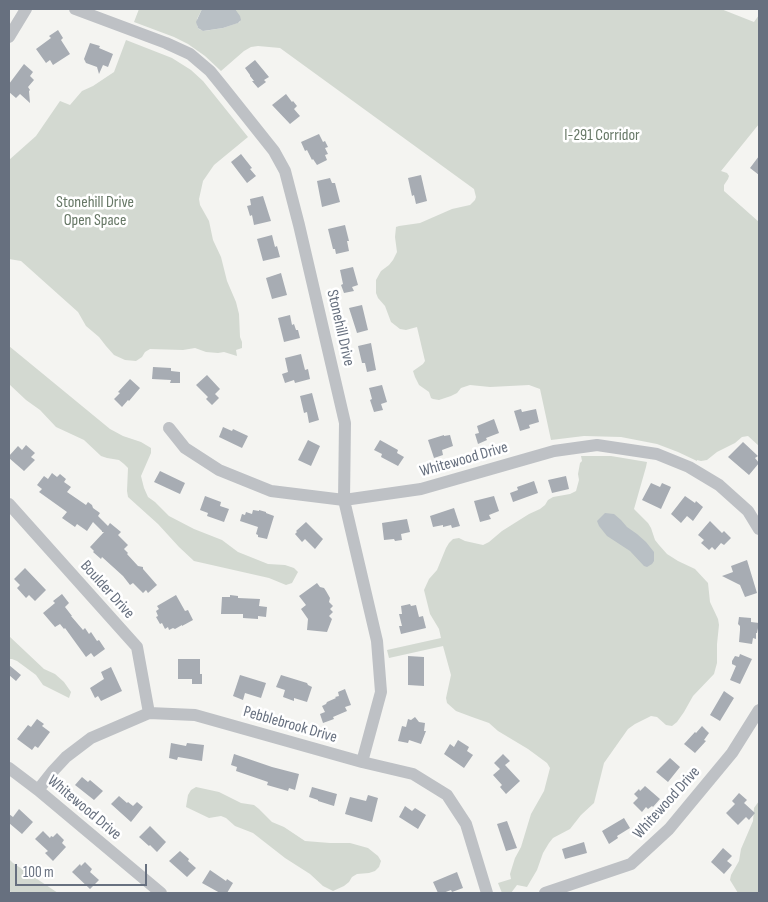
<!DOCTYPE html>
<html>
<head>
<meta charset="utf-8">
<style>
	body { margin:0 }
	#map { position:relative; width:768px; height:902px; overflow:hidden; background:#f4f4f1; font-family:"Sofia Sans Condensed",sans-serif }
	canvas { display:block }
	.frame { position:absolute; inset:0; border:10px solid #67707f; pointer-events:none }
	.scale { position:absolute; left:15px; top:864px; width:132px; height:22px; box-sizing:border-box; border:2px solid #67707f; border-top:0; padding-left:6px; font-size:15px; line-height:18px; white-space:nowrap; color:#67707f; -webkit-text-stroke:4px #fff; paint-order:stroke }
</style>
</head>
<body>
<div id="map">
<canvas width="768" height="902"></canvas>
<div class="frame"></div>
<div class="scale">100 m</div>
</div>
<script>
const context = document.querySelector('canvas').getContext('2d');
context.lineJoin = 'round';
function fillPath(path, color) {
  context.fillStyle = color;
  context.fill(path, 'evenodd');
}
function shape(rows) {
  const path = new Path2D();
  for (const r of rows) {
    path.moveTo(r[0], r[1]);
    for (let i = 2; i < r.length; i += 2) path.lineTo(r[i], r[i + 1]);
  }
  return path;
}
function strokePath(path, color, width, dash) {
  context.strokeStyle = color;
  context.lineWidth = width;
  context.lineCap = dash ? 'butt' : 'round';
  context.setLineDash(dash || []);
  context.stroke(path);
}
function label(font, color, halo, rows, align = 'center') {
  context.font = font + ' "Sofia Sans Condensed",sans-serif';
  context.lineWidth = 5;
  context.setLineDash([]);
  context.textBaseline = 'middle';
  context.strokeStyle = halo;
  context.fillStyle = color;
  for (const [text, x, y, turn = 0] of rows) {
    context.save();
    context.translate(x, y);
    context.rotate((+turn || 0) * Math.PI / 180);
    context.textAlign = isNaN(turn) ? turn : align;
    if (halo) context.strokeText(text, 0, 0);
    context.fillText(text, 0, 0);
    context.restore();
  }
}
fillPath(shape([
	[139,9,202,9,197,19,197,26,199,29,204,31,223,28,240,22,234,9,721,9,754,22,759,15,759,124,721,171,727,173,729,176,728,179,724,185,724,191,759,222,759,446,748,436,742,437,735,443,717,452,707,460,701,461,697,460,697,461,678,452,657,444,621,437,584,436,551,440,540,389,529,385,490,387,470,385,461,388,457,393,451,396,439,400,433,399,431,398,429,392,419,385,415,377,413,371,423,364,425,361,417,327,406,330,400,329,391,322,385,306,378,298,376,293,376,280,381,271,389,265,393,260,397,252,395,237,396,227,399,226,420,223,452,209,470,205,475,200,476,197,474,189,280,48,258,46,251,47,244,51,221,71,205,56,188,44,174,37,134,22],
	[126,40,172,58,191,70,203,81,248,137,214,165,203,181,199,199,200,205,209,221,213,240,221,257,227,281,236,302,239,314,240,337,242,342,242,348,236,350,237,356,224,352,218,353,206,352,195,348,183,350,150,349,145,352,142,357,136,361,125,360,114,355,106,346,99,337,86,326,78,312,21,261,9,259,9,160,36,136,60,101,70,105,82,91,93,86,114,72],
	[9,346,110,429,123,436,141,442,151,448,151,453,141,476,144,488,148,497,155,502,169,516,194,529,222,540,238,552,268,564,285,565,294,568,298,572,292,583,286,585,269,578,194,561,179,547,158,524,128,497,127,491,128,468,124,464,119,460,107,458,101,456,84,440,56,427,40,410,26,400,9,384],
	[581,456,611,456,647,462,646,467,634,509,648,523,651,528,655,540,659,545,667,554,678,561,695,569,708,583,710,602,718,619,719,625,717,644,717,663,714,674,693,696,684,712,677,722,672,726,666,725,657,717,651,716,635,724,628,729,604,763,594,803,581,815,570,829,553,838,549,843,543,853,537,870,527,887,517,885,511,893,502,893,498,883,511,879,510,874,515,858,521,847,531,814,544,791,550,768,547,763,528,749,498,731,489,723,472,717,456,711,447,703,446,698,451,675,443,646,389,658,387,650,441,638,439,629,430,614,424,590,429,579,437,570,446,548,449,543,453,539,459,538,465,541,483,545,489,542,502,531,529,514,540,509,545,505,548,500,553,497,570,494,576,491,579,480,578,474,580,463,582,461],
	[9,636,44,669,55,674,64,682,71,692,69,698,43,685,36,675,17,661,12,659,9,659],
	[196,787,219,792,241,803,254,805,259,809,272,822,284,827,305,841,330,843,350,843,368,848,378,856,381,861,379,867,375,871,369,873,357,874,352,877,349,882,344,886,333,891,323,886,310,874,285,858,253,833,235,826,226,818,221,816,209,818,186,807,188,795,191,790],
	[759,801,759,893,738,893,730,880,731,875,739,861,741,849,753,821,754,808],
	[9,859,13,863,58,893,13,893,9,891]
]), '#d3d9d1');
fillPath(shape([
	[202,9,235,9,240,16,241,20,238,23,223,28,203,31,198,28,196,22],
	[605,513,614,514,621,520,627,527,637,534,646,542,654,552,654,561,652,564,647,567,644,566,630,551,607,536,599,526,597,521]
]), '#b9c0c5');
fillPath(shape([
	[58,30,63,38,61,40,70,54,53,65,50,60,46,63,36,49,51,38,49,36],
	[90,43,100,46,99,48,113,54,108,67,103,65,99,74,97,67,86,63,84,59],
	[255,60,269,77,264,80,266,82,258,88,252,81,254,81,250,76,250,75,245,68],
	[24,64,33,72,30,76,34,80,28,87,30,90,29,91,30,103,20,94,16,98,9,92,9,84],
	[286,94,292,102,293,101,297,106,294,109,300,116,290,124,272,105],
	[319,134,323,142,325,141,328,147,325,148,328,154,325,155,327,160,317,165,313,159,312,160,307,150,305,151,301,142],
	[241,154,252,168,250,169,256,176,247,183,231,162],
	[759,156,759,175,750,168],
	[421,175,427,201,416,204,414,195,412,196,408,178],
	[330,178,332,183,335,183,340,202,322,207,317,181],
	[263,196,271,221,254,225,252,215,250,216,247,206,251,205,250,199],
	[345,225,349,241,347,241,349,251,336,254,335,249,333,249,328,229],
	[272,235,275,247,277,246,280,257,263,261,257,239],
	[353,267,358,285,352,287,354,291,344,293,341,285,343,284,340,270],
	[281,273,287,295,272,299,266,278],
	[362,305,368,330,357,333,349,308],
	[290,315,292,325,294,324,296,330,298,330,300,338,284,342,278,318],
	[371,343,376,370,367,372,365,363,362,363,358,346],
	[301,354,305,370,308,369,310,379,295,383,294,380,285,383,282,374,288,372,285,358],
	[153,367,171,368,171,371,180,372,180,383,170,383,171,380,152,379],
	[207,375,220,389,215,394,219,398,212,405,206,399,208,397,196,385],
	[130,379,140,388,129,401,128,400,122,407,114,399,120,393,118,392],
	[382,385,387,402,381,404,383,410,374,412,370,400,372,399,369,388],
	[312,393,319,420,309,423,307,412,304,413,300,396],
	[521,409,522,412,536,409,539,422,529,425,530,428,520,431,514,411],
	[494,419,499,433,486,438,487,440,478,444,475,434,479,433,477,426],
	[223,427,232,431,233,429,248,436,242,448,219,437],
	[444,435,444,436,450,435,453,446,442,450,443,455,434,458,428,440],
	[308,440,320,446,311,466,298,460],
	[380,440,398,450,397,453,404,457,398,466,381,457,382,454,374,450],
	[743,442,758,456,755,458,759,463,749,475,728,457],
	[26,445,35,453,31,457,35,460,24,471,9,458,9,456,18,446,22,450],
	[160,471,185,483,180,494,154,482],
	[52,473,57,477,60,474,66,479,64,482,71,487,67,492,86,505,88,502,92,505,93,508,100,513,98,516,108,526,110,523,121,532,118,535,128,545,124,549,128,553,127,554,138,566,143,567,143,569,157,585,148,593,146,590,143,593,133,583,130,585,123,576,102,557,101,559,93,552,94,551,90,547,104,532,102,532,102,531,93,522,87,531,77,524,75,527,62,518,67,512,39,492,42,489,37,485,44,476,48,479],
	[566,476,569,489,552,493,548,480],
	[534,481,538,493,513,502,510,493,518,490,517,487],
	[651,483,660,487,662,483,671,487,661,509,642,500],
	[205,496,221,502,220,506,229,509,224,522,207,516,208,513,200,510],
	[494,496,499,511,489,515,491,519,480,522,474,501],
	[685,496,695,503,696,501,703,507,693,521,687,516,681,523,671,514],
	[454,508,460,526,452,528,451,525,443,527,443,525,433,527,430,516],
	[253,510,259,511,259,510,266,512,266,513,274,516,267,539,258,537,258,535,256,534,258,527,240,521,242,514,245,515,246,512,252,514],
	[407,519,410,532,401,534,402,540,395,541,394,539,384,540,382,523],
	[710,521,722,533,724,531,731,538,724,545,721,543,715,550,712,547,709,550,701,543,704,540,698,535],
	[306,522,323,539,315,549,305,539,302,542,295,534,297,532,296,531],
	[747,560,757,593,745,597,740,585,722,576,733,572,731,566],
	[25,568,46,590,35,601,29,595,26,598,17,588,20,585,14,579],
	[317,583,320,587,324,588,326,591,330,598,329,602,333,606,330,609,333,612,329,616,332,619,327,632,307,630,308,619,301,609,306,605,299,596],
	[62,594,69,603,65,607,72,616,71,616,83,630,85,628,89,634,91,632,97,641,99,640,105,649,94,657,91,653,86,657,65,628,64,629,60,624,55,627,43,613,55,603,53,601],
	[176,595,185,611,188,610,193,620,182,626,182,625,175,629,173,628,169,630,168,627,165,629,162,623,160,624,156,617,158,616,156,611,159,609,157,606],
	[230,595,238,596,238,598,260,599,259,606,267,607,266,617,258,616,258,619,243,618,243,614,221,614,222,597,230,597],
	[410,604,411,606,416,605,419,617,423,616,426,628,401,634,399,626,402,626,399,614,402,614,401,606],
	[739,617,751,618,751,622,759,623,757,633,756,633,756,639,753,638,752,644,739,642,740,630,740,626,738,624],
	[740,654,752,659,740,684,730,680,736,666,732,664,732,661,735,656,739,657],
	[408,656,424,657,424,686,408,685],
	[178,659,200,659,200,674,202,674,202,684,192,684,192,679,178,679],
	[9,665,21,675,16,681,9,675],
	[111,667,122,691,101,701,98,696,95,698,90,688,104,679,101,672],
	[240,675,266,683,261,698,245,693,243,700,233,696],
	[281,675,307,683,308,685,312,687,307,702,294,698,294,701,283,697,285,690,276,687],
	[345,689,351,705,345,707,347,711,333,717,334,719,323,723,320,714,325,712,322,706,326,704,327,702,336,698,335,697,339,696,338,692],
	[724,691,734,698,720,721,710,715],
	[415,717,419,722,425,723,424,731,426,731,421,744,409,740,408,743,398,741,402,726,406,727,408,719,411,720],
	[37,719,44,724,42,726,50,732,38,748,35,746,32,750,17,739,28,725,31,727],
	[702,726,709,733,704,740,706,741,695,753,684,744,695,732,696,733],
	[458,740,469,747,467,751,473,755,464,768,444,754,450,744,454,747],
	[171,743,186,746,187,743,204,745,202,761,178,757,177,760,169,758],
	[234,754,272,767,299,774,295,790,289,788,288,791,267,785,268,782,236,771,237,767,231,765],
	[503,754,510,761,505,765,520,781,506,794,500,787,502,785,493,775,500,769,494,763],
	[670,758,680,767,668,782,656,772],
	[82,777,88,782,90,780,103,791,94,800,75,785],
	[645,786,660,799,653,807,652,806,648,809,646,807,642,812,633,803,638,798,634,794,639,789,640,791],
	[312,787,337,794,334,806,318,801,318,800,309,797],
	[739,793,747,800,744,803,755,813,749,820,746,817,738,825,726,813,735,804,732,801],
	[368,795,378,798,372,822,345,814,350,797,366,801],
	[119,796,127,803,128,802,133,806,137,802,143,807,131,822,111,804],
	[405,806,412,811,415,808,426,815,418,829,399,817],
	[19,809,33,822,22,834,9,823,9,814,13,817],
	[624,818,630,828,617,836,618,838,609,844,602,831],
	[507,821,517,848,506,851,497,824],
	[150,826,166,842,157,852,150,845,149,846,139,837],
	[43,831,50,838,51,836,53,837,57,833,64,840,62,843,66,847,53,861,45,853,48,851,35,839],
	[584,842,587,853,565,859,562,849],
	[723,848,732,856,727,861,732,865,724,874,711,862],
	[180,851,189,859,188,861,196,868,187,877,169,861],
	[85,862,92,869,90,872,99,880,90,889,72,872,80,864,81,866],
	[210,870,226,881,227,879,233,883,227,893,220,893,202,883],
	[457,872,463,888,452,892,451,890,443,893,438,893,433,882]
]), '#a7acb3');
strokePath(shape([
	[75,9,166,43,190,54,210,71,223,87,274,151,285,171,299,225,345,423,344,500,377,641,381,692,362,762],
	[9,37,26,9],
	[169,428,185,448,219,470,271,491,344,500,421,489,554,451,597,445,657,454,689,467,719,485,748,511,759,529],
	[9,504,137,647,149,713],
	[9,768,38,790,161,893],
	[38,790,53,771,66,757,91,738,149,713,195,715,362,762,413,774,447,795,466,824,487,893],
	[545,893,631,864,669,829,732,753,759,710]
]), '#bec1c5', 12);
label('16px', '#667765', '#fff', [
	["I-291 Corridor",602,136],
	["Stonehill Drive",95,203],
	["Open Space",95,221]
]);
label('16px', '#67707f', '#fff', [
	["Stonehill Drive",340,328,77],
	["Whitewood Drive",464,460,-16],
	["Boulder Drive",107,590,48],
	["Pebblebrook Drive",290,725,16],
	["Whitewood Drive",667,803,-48],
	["Whitewood Drive",84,808,40]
]);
</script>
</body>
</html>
